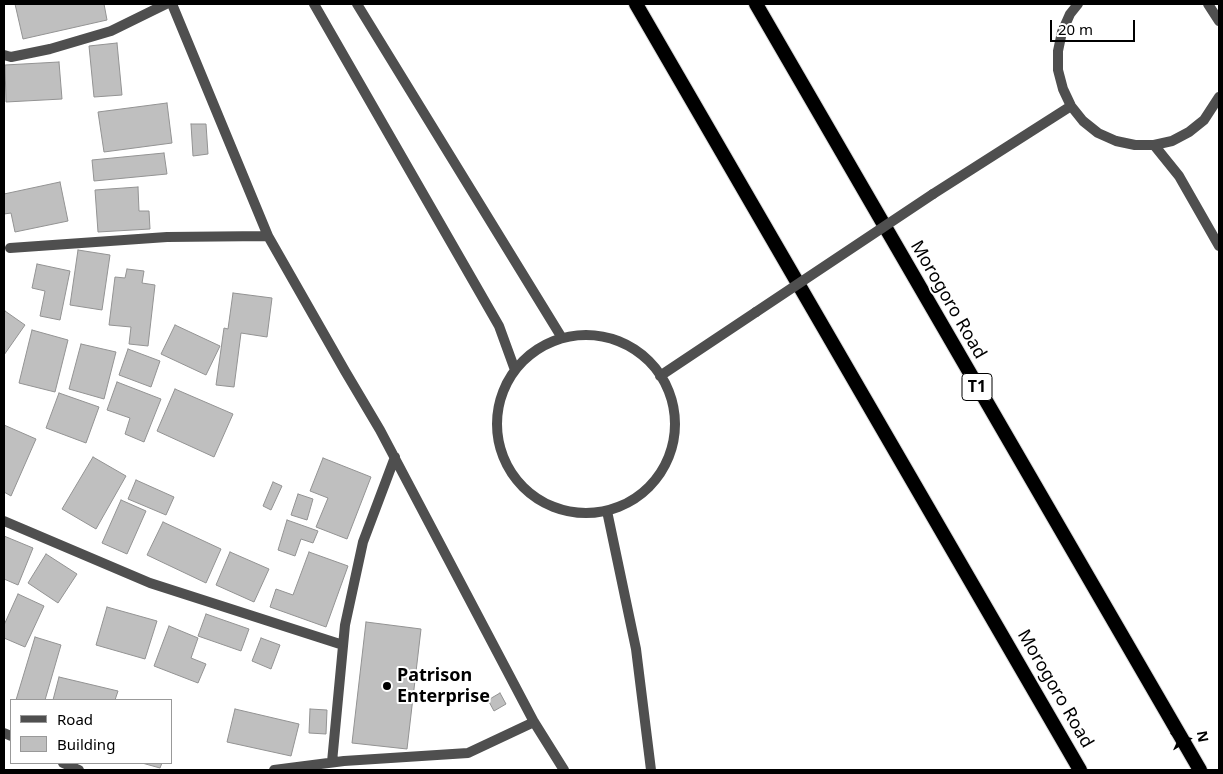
<!DOCTYPE html>
<html>
<head>
<meta charset="utf-8">
<style>
	body { margin:0 }
	#map { position:relative; width:1223px; height:774px; overflow:hidden; background:#fff; font-family:"Noto Sans",sans-serif }
	canvas { display:block }
	.frame { position:absolute; inset:0; border:5px solid #000; pointer-events:none }
	.legend { position:absolute; left:10px; top:699px; width:162px; height:65px; box-sizing:border-box; background:#fff; border:1px solid #999; margin:0; padding:6px 9px; list-style:none; font-size:15px; color:#000 }
	.legend li { display:flex; align-items:center; gap:10px; height:25px }
	.legend b { width:25px; border:1px solid #999 }
	.north { position:absolute; left:1163px; top:714px; width:50px; height:50px; -webkit-text-stroke:4px #fff; paint-order:stroke; rotate:80deg; font-size:14px; font-weight:700; line-height:20px; text-align:center; color:#000 }
	.north::after { content:''; display:block; margin:auto; width:18px; height:22px; background:#000; clip-path:polygon(50% 0,100% 100%,50% 72%,0 100%) }
	.scale { position:absolute; left:1050px; top:20px; width:85px; height:22px; box-sizing:border-box; border:2px solid #000; border-top:0; padding-left:6px; font-size:15px; line-height:18px; white-space:nowrap; color:#000; -webkit-text-stroke:4px #fff; paint-order:stroke }
</style>
</head>
<body>
<div id="map">
<canvas width="1223" height="774"></canvas>
<div class="frame"></div>
<ul class="legend">
<li><b style="height:6px;background:#4f4f4f"></b>Road</li>
<li><b style="height:14px;background:#bfbfbf"></b>Building</li>
</ul>
<div class="north">N</div>
<div class="scale">20 m</div>
</div>
<script>
const context = document.querySelector('canvas').getContext('2d');
context.lineJoin = 'round';
function fillPath(path, color) {
  context.fillStyle = color;
  context.fill(path, 'evenodd');
}
function shape(rows) {
  const path = new Path2D();
  for (const r of rows) {
    if (r.length === 3) {
      path.moveTo(r[0] + r[2], r[1]);
      path.arc(r[0], r[1], r[2], 0, 2 * Math.PI);
      continue;
    }
    path.moveTo(r[0], r[1]);
    for (let i = 2; i < r.length; i += 2) path.lineTo(r[i], r[i + 1]);
  }
  return path;
}
function strokePath(path, color, width, dash) {
  context.strokeStyle = color;
  context.lineWidth = width;
  context.lineCap = dash ? 'butt' : 'round';
  context.setLineDash(dash || []);
  context.stroke(path);
}
function label(font, color, halo, rows, align = 'center') {
  context.font = font + ' "Noto Sans",sans-serif';
  context.lineWidth = 4;
  context.setLineDash([]);
  context.textBaseline = 'middle';
  context.strokeStyle = halo;
  context.fillStyle = color;
  for (const [text, x, y, turn = 0] of rows) {
    context.save();
    context.translate(x, y);
    context.rotate((+turn || 0) * Math.PI / 180);
    context.textAlign = isNaN(turn) ? turn : align;
    if (halo) context.strokeText(text, 0, 0);
    context.fillText(text, 0, 0);
    context.restore();
  }
}
const building = shape([
	[15,4,104,4,107,20,23,39,15,4],
	[117,43,122,95,94,97,89,46,117,43],
	[59,62,62,99,6,102,5,65,59,62],
	[167,103,172,143,104,152,98,112,167,103],
	[191,124,206,124,208,154,193,156,191,124],
	[164,153,167,174,94,181,92,160,164,153],
	[60,182,68,221,15,232,11,213,4,214,4,194,60,182],
	[138,187,139,211,149,211,150,229,98,232,95,190,138,187],
	[78,250,110,255,102,310,70,305,78,250],
	[37,264,70,271,60,320,40,316,45,291,32,288,37,264],
	[127,269,144,271,142,283,155,285,148,346,129,344,131,327,109,325,115,277,125,278,127,269],
	[233,293,272,298,267,337,241,333,234,387,216,385,224,328,228,329,233,293],
	[5,311,25,325,4,355,4,313,5,311],
	[175,325,220,346,206,375,161,354,175,325],
	[32,330,68,340,55,392,19,383,32,330],
	[81,344,116,352,104,399,69,389,81,344],
	[128,349,160,361,151,387,119,375,128,349],
	[117,382,161,399,144,442,125,434,130,418,107,410,117,382],
	[175,389,233,414,214,457,157,431,175,389],
	[59,393,99,407,86,443,46,428,59,393],
	[4,425,36,439,11,496,4,492,4,425],
	[93,457,126,476,96,529,62,509,93,457],
	[323,458,371,477,347,539,316,527,328,498,310,491,323,458],
	[136,480,174,497,166,515,128,499,136,480],
	[273,482,282,486,271,510,263,506,273,482],
	[298,494,313,499,307,520,291,515,298,494],
	[121,500,146,511,127,554,102,543,121,500],
	[287,520,318,531,313,543,301,539,295,556,278,550,287,520],
	[163,522,221,549,206,583,147,555,163,522],
	[4,536,33,548,18,585,4,579,4,536],
	[230,552,269,569,254,602,216,585,230,552],
	[309,552,348,566,326,627,270,607,276,589,293,595,309,552],
	[46,554,77,574,58,603,28,583,46,554],
	[18,594,44,606,25,647,4,638,4,625,18,594],
	[107,607,157,621,145,659,96,645,107,607],
	[206,614,249,629,241,651,198,636,206,614],
	[366,622,421,629,407,749,352,743,366,622],
	[169,626,198,638,191,658,206,664,198,683,154,666,169,626],
	[35,637,61,645,45,700,16,700,35,637],
	[261,638,280,645,271,669,252,661,261,638],
	[59,677,118,691,115,700,53,700,59,677],
	[500,693,506,704,494,711,488,700,500,693],
	[235,709,299,724,291,756,227,742,235,709],
	[310,709,327,710,326,734,309,733,310,709],
	[142,763,162,763,160,768,142,763]
]);
fillPath(building, '#bfbfbf');
strokePath(building, '#939393', 1);
const trunk = shape([
	[636,4,1080,770],
	[756,4,1200,770]
]);
strokePath(trunk, '#dbdbdb', 16);
strokePath(shape([
	[172,4,268,236,345,371,380,430,534,722,564,770],
	[4,55,11,57,50,49,111,31,166,4],
	[10,248,167,237,268,236],
	[607,511,636,649,651,770],
	[4,521,150,583,343,645],
	[4,733,11,736],
	[332,762,345,625,363,542,395,457],
	[63,763,79,770],
	[274,770,344,761,468,753,534,722]
]), '#4f4f4f', 10);
strokePath(shape([
	[314,4,499,326,515,370],
	[357,4,562,338],
	[1078,4,1070,14,1062,32,1058,51,1058,70,1063,89,1071,106,1083,121,1098,133,1116,141,1135,145,1154,145,1172,141,1189,132,1204,120,1219,97],
	[1208,4,1219,21],
	[1154,145,1179,176,1219,246],
	[933,194,1071,106],
	[586,424,89],
	[660,376,756,312]
]), '#4f4f4f', 10);
strokePath(trunk, '#000', 14);
strokePath(shape([
	[756,312,933,194]
]), '#4f4f4f', 10);
for (const [x, y, r, color] of [
	[387,686,5,"#000"]
]) {
  const dot = new Path2D();
  dot.arc(x, y, r, 0, 2 * Math.PI);
  context.fillStyle = color;
  context.fill(dot);
  strokePath(dot, '#fff', 2);
}
for (const [x, y, w] of [
	[977,387,30]
]) {
  const box = new Path2D();
  box.roundRect(x - w / 2, y - 13.5, w, 27, 4);
  context.fillStyle = '#fff';
  context.fill(box);
  strokePath(box, '#000', 1);
}
label('bold 16px', '#000', null, [
	["T1",977,387]
]);
label('18px', '#000', '#fff', [
	["Morogoro Road",948,300,60],
	["Morogoro Road",1055,689,60]
]);
label('bold 18px', '#000', '#fff', [
	["Patrison",397,676],
	["Enterprise",397,697]
], 'left');
</script>
</body>
</html>
